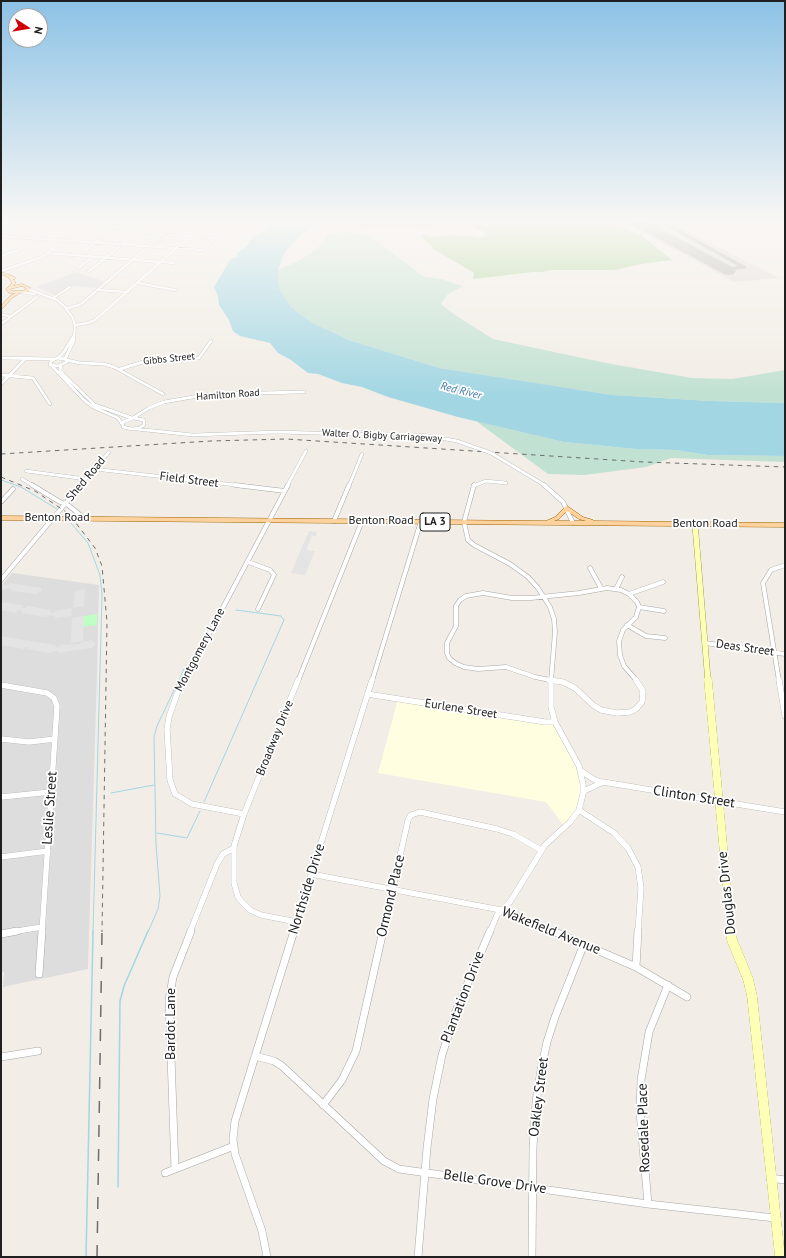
<!DOCTYPE html>
<html>
<head>
<meta charset="utf-8">
<style>
	body { margin:0 }
	#map { position:relative; width:786px; height:1258px; overflow:hidden; background:#f2ede6; font-family:"PT Sans",sans-serif }
	canvas { display:block }
	.frame { position:absolute; inset:0; border:2px solid #202020; pointer-events:none }
	.north { position:absolute; left:8px; top:8px; width:40px; height:40px; box-sizing:border-box; background:#fff; border:1px solid #a6a6a6; border-radius:50%; rotate:102deg; font-size:11px; font-weight:700; line-height:16px; text-align:center; color:#202020 }
	.north::after { content:''; display:block; margin:auto; width:14px; height:18px; background:#d00005; clip-path:polygon(50% 0,100% 100%,50% 72%,0 100%) }
</style>
</head>
<body>
<div id="map">
<canvas width="786" height="1258"></canvas>
<div class="frame"></div>
<div class="north">N</div>
</div>
<script>
const context = document.querySelector('canvas').getContext('2d');
context.lineJoin = 'round';
function fillPath(path, color) {
  context.fillStyle = color;
  context.fill(path, 'evenodd');
}
function shape(rows) {
  const path = new Path2D();
  for (const r of rows) {
    path.moveTo(r[0], r[1]);
    for (let i = 2; i < r.length; i += 2) path.lineTo(r[i], r[i + 1]);
  }
  return path;
}
function strokePath(path, color, width, dash) {
  context.strokeStyle = color;
  context.lineWidth = width;
  context.lineCap = dash ? 'butt' : 'round';
  context.setLineDash(dash || []);
  context.stroke(path);
}
function label(font, color, halo, rows, align = 'center') {
  context.font = font + ' "PT Sans",sans-serif';
  context.lineWidth = 3.5;
  context.setLineDash([]);
  context.textBaseline = 'middle';
  context.strokeStyle = halo;
  context.fillStyle = color;
  for (const [text, x, y, turn = 0] of rows) {
    context.save();
    context.translate(x, y);
    context.rotate((+turn || 0) * Math.PI / 180);
    context.textAlign = isNaN(turn) ? turn : align;
    if (halo) context.strokeText(text, 0, 0);
    context.fillText(text, 0, 0);
    context.restore();
  }
}
fillPath(shape([
	[77,272,105,282,97,288,71,286,61,292,59,297,36,287],
	[12,573,99,585,97,674,88,969,3,987,4,972,1,972,1,586]
]), '#dedddd');
fillPath(shape([
	[398,699,555,722,579,766,582,800,565,827,546,802,378,773]
]), '#fffee1');
fillPath(shape([
	[357,220,463,220,463,221,440,223,428,229,393,226,351,229],
	[536,220,711,220,674,224,779,278,734,282,632,227]
]), '#e0ddd7');
fillPath(shape([
	[464,220,530,220,617,225,641,235,672,260,641,264,615,270,550,270,544,272,533,272,473,279,474,273,435,250,421,236,426,234,430,237,450,235,470,236,478,238,488,236,482,230,478,230]
]), '#aad596');
fillPath(shape([
	[342,231,369,235,424,277,441,279,463,286,447,295,441,304,455,315,493,339,606,363,692,378,732,379,785,370,785,403,710,401,612,395,533,383,439,368,349,340,311,322,291,307,280,290,278,280,278,270,297,262,314,251,326,240,325,238,329,235],
	[476,421,564,442,636,449,676,450,708,455,785,456,785,462,671,458,646,467,584,475,548,474]
]), '#c1e1d2');
fillPath(shape([
	[97,614,97,625,83,627,84,616]
]), '#bfffc3');
fillPath(shape([
	[309,531,317,532,316,536,312,536,306,550,315,551,305,575,291,573],
	[9,583,42,588,41,589,42,590,37,594,10,591,11,589,8,588,6,590,1,589,1,584,8,585],
	[82,589,85,590,84,606,73,608,75,591],
	[1,602,22,605,21,608,25,608,27,606,51,610,50,612,54,613,55,611,72,608,71,616,55,618,55,616,48,615,46,617,21,613,22,611,18,610,16,613,1,610],
	[84,616,83,641,71,643,72,618],
	[1,636,31,641,29,643,32,641,56,645,55,647,59,648,60,645,80,644,81,642,93,640,93,642,95,642,95,645,92,648,58,653,59,651,53,651,51,653,26,649,28,647,27,646,24,649,1,645]
]), '#e4e4e4');
fillPath(shape([
	[277,220,321,220,311,229,307,230,290,246,284,254,278,270,278,280,280,290,291,307,311,322,349,340,439,368,612,395,710,401,785,403,785,456,708,455,676,450,636,449,564,442,458,417,388,397,362,387,342,383,318,374,308,373,291,360,278,353,270,343,240,336,233,331,229,320,219,305,218,296,214,287,230,260,238,256,236,254,246,247,252,238,265,230,268,225]
]), '#a2d6e3');
strokePath(shape([
	[1,480,21,487,57,509],
	[70,522,88,543,100,575,102,595,93,932],
	[111,793,154,785],
	[204,802,284,620,281,616,236,610],
	[157,833,187,838,200,811],
	[148,932,158,909,160,896,156,844,154,737,157,726,186,665]
]), '#a2d6e3', 1);
strokePath(shape([
	[118,1187,120,1001,124,986,148,931],
	[86,1257,93,931]
]), '#a2d6e3', 1.5);
fillPath(shape([
	[655,220,662,220,747,267,744,269,724,270,724,268,738,266,655,220]
]), '#b0aeaa');
fillPath(shape([
	[628,220,644,220,734,268,736,271,734,274,729,275,724,274,629,223,628,220]
]), '#b0aeaa');
const streetFar4 = shape([
	[146,220,248,227],
	[1,222,227,239],
	[1,236,202,250,235,222],
	[5,236,29,220],
	[84,252,122,220],
	[47,253,174,263],
	[1,256,19,250,61,220],
	[78,268,93,257],
	[1,271,42,257,92,220],
	[88,272,152,220],
	[138,283,175,290],
	[28,289,57,300,64,306,73,318,75,326,74,336],
	[98,290,128,292],
	[20,292,34,294],
	[53,298,70,287],
	[66,309,81,304,179,220],
	[1,315,11,316],
	[1,324,37,297],
	[75,325,88,323,95,320,208,220]
]);
const streetFar3 = shape([
	[1,358,55,359],
	[57,358,65,359,67,362,58,366,50,365,51,361,57,358],
	[58,358,64,352,73,337],
	[65,359,74,340,74,335],
	[67,360,80,363,104,364,114,367,163,394],
	[61,365,60,370,63,374,95,405,132,418],
	[52,366,84,400,93,407,118,418,122,424],
	[120,369,146,361,199,358,211,341],
	[1,375,33,378,50,404],
	[1,384,25,359],
	[133,418,149,408,164,402,210,394,304,392],
	[133,418,144,420,144,425,139,428,132,429,123,427,123,422,133,418],
	[136,429,193,435,277,432,347,434],
	[94,469,244,486],
	[26,471,86,479],
	[22,479,34,486],
	[541,483,546,486],
	[80,486,109,452],
	[287,486,306,451],
	[349,486,362,454],
	[473,486,486,481,506,483]
]);
const streetFar2 = shape([
	[32,485,60,502,68,505,84,518],
	[235,485,285,491],
	[474,485,464,522,468,540,474,545,510,564,528,577,538,588,550,607,554,619,555,632,551,681],
	[544,485,563,502,573,523],
	[1,502,13,489],
	[334,521,349,485],
	[248,562,270,570,274,575,258,609],
	[590,568,601,588],
	[1,580,81,485],
	[616,589,622,577],
	[629,594,663,582],
	[639,607,664,611],
	[627,625,646,636,665,638],
	[705,643,785,654],
	[184,681,288,485],
	[298,681,362,521],
	[372,681,421,521],
	[555,681,535,677,506,667,478,669,464,667,455,663,449,658,447,653,447,643,456,626,456,606,460,600,466,596,483,593,512,598,531,598,579,593,607,588,621,590,629,594,637,602,639,607,636,617,623,630,619,641,620,655,624,666,637,681],
	[779,681,763,583,771,570,785,565]
]);
const streetFar1 = shape([
	[185,680,177,694,169,717,167,729,170,780,175,794,192,804,244,814],
	[549,680,563,682,575,688,593,705,601,710,617,713,630,712,636,709,642,702,643,691,636,680],
	[779,680,785,716],
	[1,685,47,693,54,698,57,706,42,932],
	[367,694,545,722,555,722],
	[1,739,29,742,55,739],
	[580,770,593,779,601,782],
	[584,791,603,782,785,812],
	[1,797,51,792],
	[579,810,614,833,628,848,638,867,641,888,638,932],
	[1,857,48,851],
	[311,874,506,911,555,932],
	[297,922,261,915,250,910,242,902,238,897,234,883,234,846,244,814,298,680],
	[11,932,42,927],
	[190,932,217,864,223,854,234,848],
	[293,932,372,680],
	[383,932,408,820,411,815,420,812,497,829,513,834,541,850],
	[490,932,497,915,510,902,545,845,570,822,579,810,583,794,583,784,579,766,555,722,551,707,551,680]
]);
const street = shape([
	[553,931,636,967,687,997],
	[1,934,17,931],
	[636,967,638,931],
	[39,974,42,931],
	[255,1056,274,1061,282,1066,384,1161,399,1169,648,1204,775,1218],
	[1,1057,38,1051],
	[323,1105,342,1080,356,1051,383,931],
	[175,1169,169,1000,173,977,191,931],
	[165,1173,234,1146],
	[770,1178,785,1180],
	[648,1204,640,1112,641,1080,649,1032,668,985],
	[267,1257,262,1231,235,1154,233,1139,235,1121,294,931],
	[418,1257,427,1148,433,1099,442,1055,456,1011,490,931],
	[532,1257,533,1148,536,1102,541,1070,547,1042,555,1017,584,944]
]);
const secondaryFar2 = shape([
	[695,524,708,681]
]);
const secondaryFar1 = shape([
	[708,680,731,932]
]);
const secondary = shape([
	[730,931,732,940,748,979,752,996,780,1257]
]);
const primary = shape([
	[1,272,15,277,15,279,13,279,16,283,13,286,22,284,31,288,27,292,20,293,12,298,1,310,1,306,10,296,15,293,9,293,6,289,12,283,8,277,1,274,1,272],
	[22,286,26,288,25,290,20,291,11,291,10,289,22,286],
	[567,506,583,517,593,520,594,521,785,523,785,527,1,520,1,516,546,521,555,517,565,507,567,506],
	[567,511,579,519,586,521,554,521,559,519,567,511]
]);
strokePath(streetFar4, '#a7a7a7', 3);
strokePath(streetFar3, '#a7a7a7', 3.5);
strokePath(streetFar2, '#a7a7a7', 5);
strokePath(streetFar1, '#a7a7a7', 6);
strokePath(street, '#a7a7a7', 8);
strokePath(secondaryFar2, '#747e00', 6);
strokePath(secondaryFar1, '#747e00', 8);
strokePath(secondary, '#747e00', 10);
strokePath(primary, '#9c6500', 1);
strokePath(streetFar4, '#fff', 2.5);
strokePath(streetFar3, '#fff', 3);
strokePath(streetFar2, '#fff', 4);
strokePath(streetFar1, '#fff', 5.5);
strokePath(street, '#fff', 7);
strokePath(secondaryFar2, '#fdffb6', 5.5);
strokePath(secondaryFar1, '#fdffb6', 8);
strokePath(secondary, '#fdffb6', 10);
fillPath(primary, '#ffd29d');
strokePath(shape([
	[1,454,211,441,286,439,644,462,785,467],
	[1,477,35,491,69,514,95,548,102,566,107,622,102,932]
]), '#6e6e6e', 1, [4.5, 4.5]);
strokePath(shape([
	[97,1257,102,931]
]), '#6e6e6e', 1.5, [12, 12]);
const streetBridge = shape([
	[347,434,422,435,457,441,491,453,541,483]
]);
strokePath(streetBridge, '#a7a7a7', 3.5, []);
strokePath(streetBridge, '#fff', 3);
const sky = context.createLinearGradient(0, 0, 0, 396);
sky.addColorStop(0, '#8cc2e6');
sky.addColorStop(0.56, '#f9f7f4');
sky.addColorStop(1, '#f9f7f400');
context.fillStyle = sky;
context.fillRect(0, 0, 786, 396);
label('10px', '#202020', '#fff', [
	["Gibbs Street",169,359,-6],
	["Hamilton Road",228,395,-4],
	["Walter O. Bigby Carriageway",382,436,3]
]);
label('italic 11px', '#3d76aa', '#fff', [
	["Red River",461,391,14]
]);
for (const [x, y, w] of [
	[435,522,30]
]) {
  const box = new Path2D();
  box.roundRect(x - w / 2, y - 9, w, 18, 3);
  context.fillStyle = '#fff';
  context.fill(box);
  strokePath(box, '#202020', 1);
}
label('bold 11px', '#202020', null, [
	["LA 3",435,522]
]);
label('12px', '#202020', '#fff', [
	["Shed Road",86,479,-50],
	["Field Street",189,480,7],
	["Benton Road",57,518],
	["Benton Road",381,521],
	["Benton Road",705,524],
	["Deas Street",745,648,8],
	["Montgomery Lane",200,650,-62],
	["Eurlene Street",461,709,9],
	["Broadway Drive",275,738,-68]
]);
label('14px', '#202020', '#fff', [
	["Clinton Street",694,797,9],
	["Leslie Street",50,808,-86],
	["Northside Drive",307,889,-73],
	["Douglas Drive",727,893,-96],
	["Ormond Place",391,896,-77],
	["Wakefield Avenue",551,931,22],
	["Plantation Drive",463,997,-69],
	["Bardot Lane",171,1024,-90],
	["Oakley Street",539,1097,-83],
	["Rosedale Place",644,1128,-92],
	["Belle Grove Drive",495,1182,8]
]);
</script>
</body>
</html>
